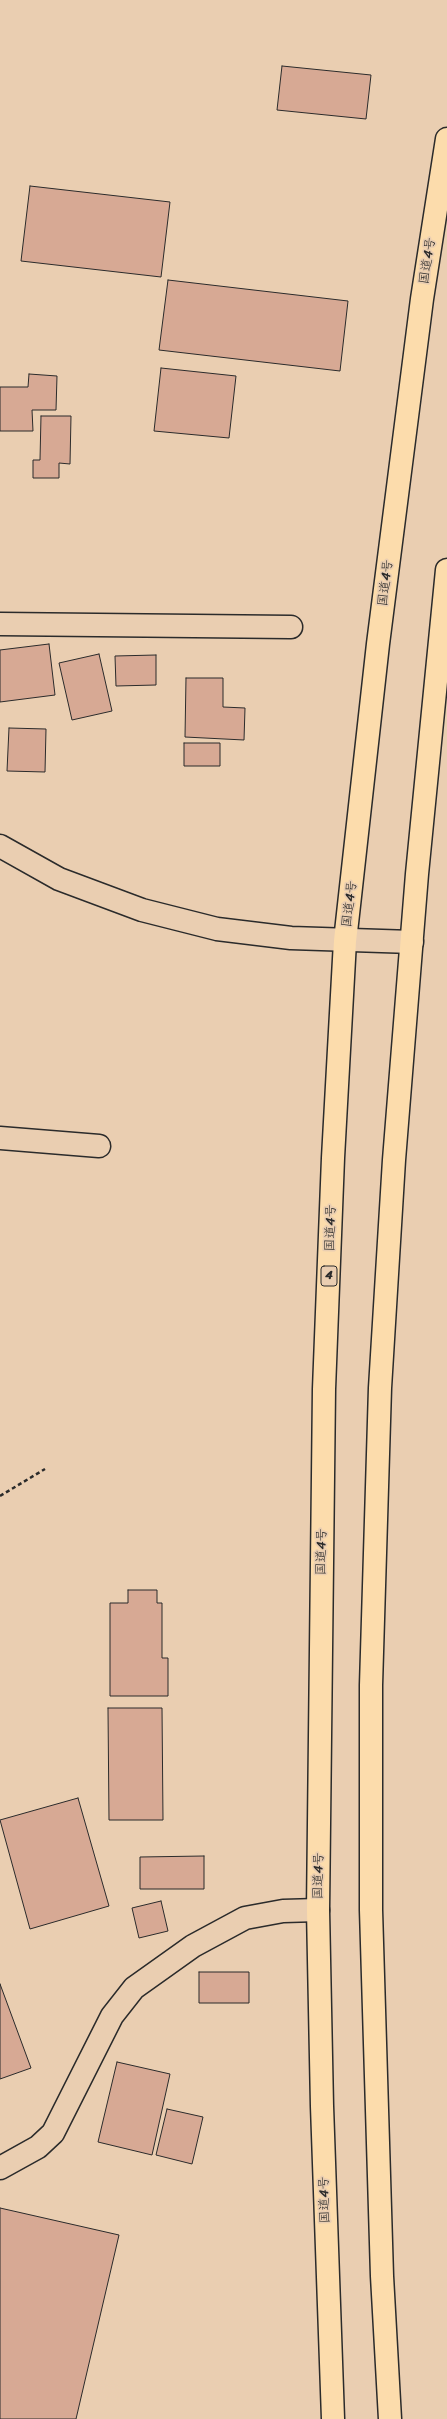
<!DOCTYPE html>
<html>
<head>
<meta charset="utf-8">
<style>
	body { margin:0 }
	canvas { display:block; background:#eaceb1 }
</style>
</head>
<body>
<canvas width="447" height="2419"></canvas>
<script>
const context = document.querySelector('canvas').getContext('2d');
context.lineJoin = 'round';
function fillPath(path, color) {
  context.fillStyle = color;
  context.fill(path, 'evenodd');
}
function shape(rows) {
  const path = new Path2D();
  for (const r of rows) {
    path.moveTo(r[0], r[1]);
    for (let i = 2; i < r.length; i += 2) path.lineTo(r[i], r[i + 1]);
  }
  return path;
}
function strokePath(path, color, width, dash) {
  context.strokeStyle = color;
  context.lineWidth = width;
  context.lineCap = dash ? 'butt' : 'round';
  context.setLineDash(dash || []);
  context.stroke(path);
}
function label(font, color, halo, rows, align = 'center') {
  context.font = font + ' Sriracha,"Klee One",sans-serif';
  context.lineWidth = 3.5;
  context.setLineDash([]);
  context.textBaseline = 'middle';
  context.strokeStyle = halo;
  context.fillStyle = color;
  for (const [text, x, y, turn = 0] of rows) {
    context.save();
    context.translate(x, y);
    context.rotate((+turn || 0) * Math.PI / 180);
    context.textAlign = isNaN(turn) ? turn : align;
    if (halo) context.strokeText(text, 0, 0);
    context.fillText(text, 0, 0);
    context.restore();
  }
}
const building = shape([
	[282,66,371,75,366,119,277,110,282,66],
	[30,186,170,202,161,277,21,261,30,186],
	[168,280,348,301,340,371,159,350,168,280],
	[161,368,236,376,229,438,154,431,161,368],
	[29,374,57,376,56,410,32,410,33,431,0,431,0,387,28,387,29,374],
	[41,416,71,416,70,464,59,463,59,478,33,478,33,460,40,460,41,416],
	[49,644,55,695,0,702,0,650,49,644],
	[99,654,112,711,72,720,59,663,99,654],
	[156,655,156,685,116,686,115,656,156,655],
	[186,678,223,678,223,707,245,708,244,740,185,737,186,678],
	[9,728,46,729,45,772,7,771,9,728],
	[184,743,220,743,220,766,184,766,184,743],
	[128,1590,157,1590,157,1603,162,1603,162,1658,168,1658,168,1696,110,1696,110,1603,128,1603,128,1590],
	[108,1708,162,1708,163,1820,109,1820,108,1708],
	[78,1798,109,1906,30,1929,0,1820,78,1798],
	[204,1856,204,1889,140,1889,140,1857,204,1856],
	[161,1901,168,1931,139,1938,132,1908,161,1901],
	[199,1972,249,1972,249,2003,199,2003,199,1972],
	[0,1984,31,2068,0,2079,0,1984],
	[117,2062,170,2074,152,2155,98,2142,117,2062],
	[167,2109,203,2117,192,2164,156,2155,167,2109],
	[0,2208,119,2235,76,2419,0,2419,0,2208]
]);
fillPath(building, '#d7a994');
strokePath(building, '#2b2b2b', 1);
const minor = shape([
	[0,624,291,627],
	[0,846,59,879,142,910,217,929,291,938,412,942],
	[0,1138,99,1146],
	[0,2168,38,2147,53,2133,112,2016,134,1988,193,1946,245,1918,283,1911,318,1910]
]);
const trunk = shape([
	[333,2419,322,2106,318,1910,324,1389,333,1158,345,941,378,644,422,299,447,139],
	[390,2419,382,2276,371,1910,371,1685,380,1388,394,1160,417,874,447,570]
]);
strokePath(minor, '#2b2b2b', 25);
strokePath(trunk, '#2b2b2b', 25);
strokePath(shape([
	[0,1496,45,1469]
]), '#2b2b2b', 2.5, [4, 3]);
strokePath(minor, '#eaceb1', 22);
strokePath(trunk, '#fcdcac', 22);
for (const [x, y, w] of [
	[329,1276,16]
]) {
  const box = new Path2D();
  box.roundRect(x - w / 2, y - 10, w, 20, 3);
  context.fillStyle = '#eaceb1';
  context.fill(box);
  strokePath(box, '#2b2b2b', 1);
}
label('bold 12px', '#2b2b2b', null, [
	["4",329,1276]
]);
label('13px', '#2b2b2b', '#eaceb1', [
	["国道4号",428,261,-81],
	["国道4号",386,583,-83],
	["国道4号",350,904,-83],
	["国道4号",331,1228,-88],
	["国道4号",322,1552,-89],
	["国道4号",319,1876,-89],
	["国道4号",325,2200,-92]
]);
</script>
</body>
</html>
